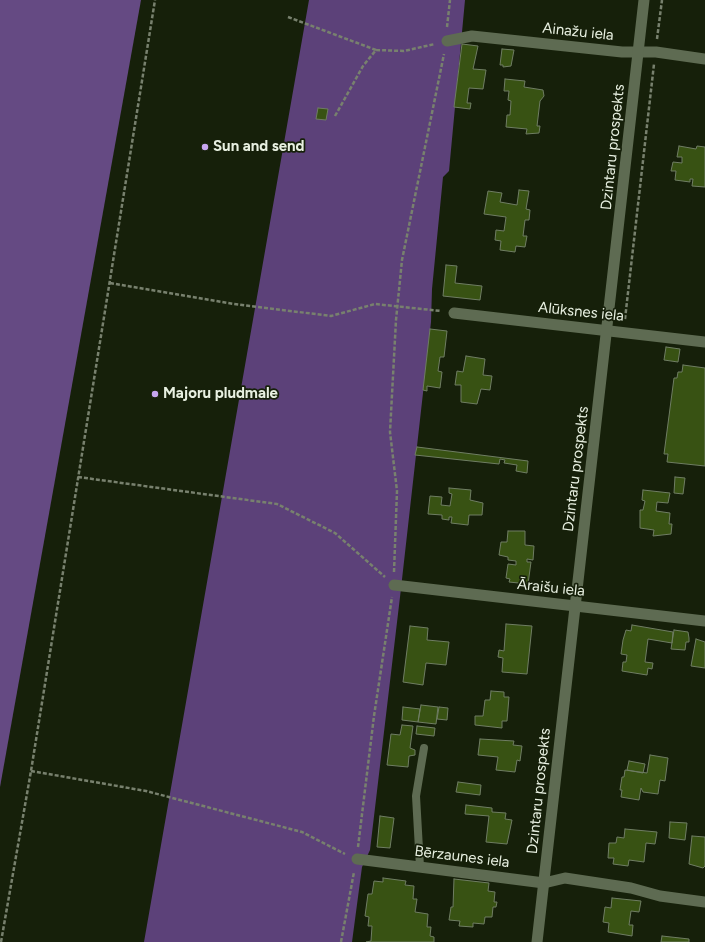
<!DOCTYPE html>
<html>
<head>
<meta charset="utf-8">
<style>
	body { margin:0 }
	canvas { display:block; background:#16200a }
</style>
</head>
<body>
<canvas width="705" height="942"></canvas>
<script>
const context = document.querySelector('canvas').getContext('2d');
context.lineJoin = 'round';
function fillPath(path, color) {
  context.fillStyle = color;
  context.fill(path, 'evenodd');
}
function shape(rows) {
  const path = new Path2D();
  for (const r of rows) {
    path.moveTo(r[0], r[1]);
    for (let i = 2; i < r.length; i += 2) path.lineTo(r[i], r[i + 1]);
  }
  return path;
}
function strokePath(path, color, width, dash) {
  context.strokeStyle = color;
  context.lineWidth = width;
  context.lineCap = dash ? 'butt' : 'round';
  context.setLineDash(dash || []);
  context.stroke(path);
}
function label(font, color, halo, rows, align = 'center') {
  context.font = font + ' Figtree,sans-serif';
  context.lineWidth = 3.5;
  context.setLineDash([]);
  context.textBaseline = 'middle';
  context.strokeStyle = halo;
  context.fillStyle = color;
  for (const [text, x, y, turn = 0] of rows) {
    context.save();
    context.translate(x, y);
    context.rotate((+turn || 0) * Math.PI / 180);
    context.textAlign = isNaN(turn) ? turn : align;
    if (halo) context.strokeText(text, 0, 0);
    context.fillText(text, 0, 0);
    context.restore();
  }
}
fillPath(shape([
	[309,0,465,0,449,171,443,177,432,289,431,322,400,597,370,850,362,867,352,942,144,942]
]), '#5c4179');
fillPath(shape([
	[0,0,141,0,0,787]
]), '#654a83');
const building = shape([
	[462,44,478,46,473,69,486,70,483,89,469,88,467,103,471,103,470,109,454,107,462,44],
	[502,49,514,50,511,66,503,67,503,65,500,65,502,49],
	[505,79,525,81,524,87,543,90,544,96,540,101,537,126,540,126,539,133,526,134,527,129,506,127,507,115,510,115,511,101,508,100,509,91,504,91,505,79],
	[318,108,328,109,326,120,316,119,318,108],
	[679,146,696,149,697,146,705,147,705,187,692,186,693,179,690,179,690,182,675,180,676,171,671,171,673,162,682,163,682,157,677,157,679,146],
	[519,190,529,191,526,209,530,210,529,220,525,220,523,236,527,236,525,247,516,246,515,252,500,250,501,241,495,240,496,230,504,231,506,217,484,214,488,191,502,193,500,202,517,205,519,190],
	[446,265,457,266,455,283,482,286,480,300,443,296,446,265],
	[430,329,447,331,444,357,440,357,438,371,442,372,440,388,427,386,427,391,423,390,430,329],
	[666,347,680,349,678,362,664,360,666,347],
	[466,356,485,359,483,375,492,376,490,390,481,389,477,404,461,402,461,385,455,385,457,371,463,372,466,356],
	[683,365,705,368,705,466,667,462,668,454,664,454,674,378,677,378,678,372,682,372,683,365],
	[417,447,528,461,527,473,516,471,517,465,504,463,505,460,500,459,499,464,415,455,417,447],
	[675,477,685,478,683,494,674,493,675,477],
	[449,488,471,490,470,500,483,503,482,515,469,515,468,525,451,523,452,517,449,517,449,520,442,519,442,515,428,514,430,496,442,497,441,505,450,506,452,494,449,493,449,488],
	[643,490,670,493,668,503,657,502,656,511,670,513,669,524,672,524,671,534,653,536,654,530,640,528,640,510,643,510,645,501,642,500,643,490],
	[508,531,525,531,525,545,534,546,533,560,527,559,527,562,531,562,528,584,509,582,510,579,506,578,508,564,516,565,516,561,508,560,508,557,499,555,501,542,507,542,508,531],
	[506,624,532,626,527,674,502,672,503,658,498,657,499,650,504,651,506,624],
	[632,625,673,632,672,643,648,639,645,662,653,663,652,669,648,668,647,675,622,671,623,662,626,662,627,655,621,654,623,640,626,630,631,631,632,625],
	[410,626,428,628,427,640,449,642,446,665,426,663,423,685,403,682,410,626],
	[674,630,688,632,689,638,689,642,686,642,685,650,671,649,674,630],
	[696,639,705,642,705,668,691,666,696,639],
	[491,691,504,692,504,697,509,697,507,721,502,721,502,728,475,725,475,716,483,716,485,700,490,700,491,691],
	[421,705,438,707,436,724,418,722,421,705],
	[403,707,420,709,418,722,402,720,403,707],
	[439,707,448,708,447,720,437,719,439,707],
	[402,725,413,726,410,748,415,750,415,755,409,756,408,767,387,765,391,734,400,735,402,725],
	[417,726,435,728,434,736,416,734,417,726],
	[480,739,514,741,513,745,522,746,520,761,517,760,515,772,496,770,498,757,478,755,480,739],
	[650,755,668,758,665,781,660,780,658,794,643,792,641,788,639,800,621,797,622,790,620,790,622,777,624,777,625,770,647,773,650,755],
	[629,761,645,764,643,773,627,770,629,761],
	[458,782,481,785,480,795,456,792,458,782],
	[466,805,492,808,492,812,506,813,505,819,512,820,507,844,486,842,489,816,465,814,466,805],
	[380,816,394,818,390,848,377,847,380,816],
	[670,822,687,823,685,840,669,838,670,822],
	[625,829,657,832,655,844,646,843,644,862,629,860,628,866,613,864,614,858,608,858,609,843,616,843,617,837,624,838,625,829],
	[692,836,705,837,705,866,703,868,689,864,692,836],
	[383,878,406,881,405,885,414,886,413,899,417,899,415,912,428,914,427,927,431,927,430,936,434,937,434,942,366,942,371,941,372,926,368,926,369,917,365,916,368,894,372,894,374,881,383,882,383,878],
	[454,879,489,883,488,891,495,892,494,902,497,902,496,907,493,907,492,917,485,917,484,924,473,923,473,927,459,926,460,921,449,920,451,907,453,907,454,879],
	[612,898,641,901,639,912,631,911,629,925,633,925,632,936,608,932,609,923,603,922,605,907,611,908,612,898],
	[662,936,689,939,689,942,661,942,662,936]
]);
fillPath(building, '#385213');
strokePath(building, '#6f7d63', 1);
strokePath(shape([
	[288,17,376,50],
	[447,27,450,0],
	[657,39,662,0],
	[335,116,363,66,376,50,404,51,435,44],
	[110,283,234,304,331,316,375,304,441,311],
	[625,319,654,64],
	[78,477,277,504,335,533,385,577],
	[394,572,397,491,390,432,396,320,402,260,444,54],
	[31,771,146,791,302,832,345,854],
	[358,847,374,716,392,597],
	[1,942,31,771,155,0],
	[341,942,354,872]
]), '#78816e', 2.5, [4, 2]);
strokePath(shape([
	[420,867,416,796,424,748]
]), '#5e6b52', 8);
strokePath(shape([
	[447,41,472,36,622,52,656,52,705,59],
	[454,313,705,342],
	[394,585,705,621],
	[357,859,544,883,565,878,631,888,660,896,705,902]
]), '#5e6b52', 11);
strokePath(shape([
	[537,942,644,0]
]), '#5e6b52', 11);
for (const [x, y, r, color] of [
	[205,147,4,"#c7a6ef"],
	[155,394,4,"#c7a6ef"]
]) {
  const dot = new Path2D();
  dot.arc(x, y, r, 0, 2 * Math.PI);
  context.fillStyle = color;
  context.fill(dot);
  strokePath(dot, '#16200a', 1.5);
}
label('15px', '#e8f0e1', '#16200a', [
	["Ainažu iela",578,32,6],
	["Dzintaru prospekts",613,147,-84],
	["Alūksnes iela",581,312,6],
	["Dzintaru prospekts",576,469,-83],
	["Āraišu iela",551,588,6],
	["Dzintaru prospekts",539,791,-84],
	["Bērzaunes iela",462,857,7]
]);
label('bold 15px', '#e8f0e1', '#16200a', [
	["Sun and send",213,147],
	["Majoru pludmale",163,394]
], 'left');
</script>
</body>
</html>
